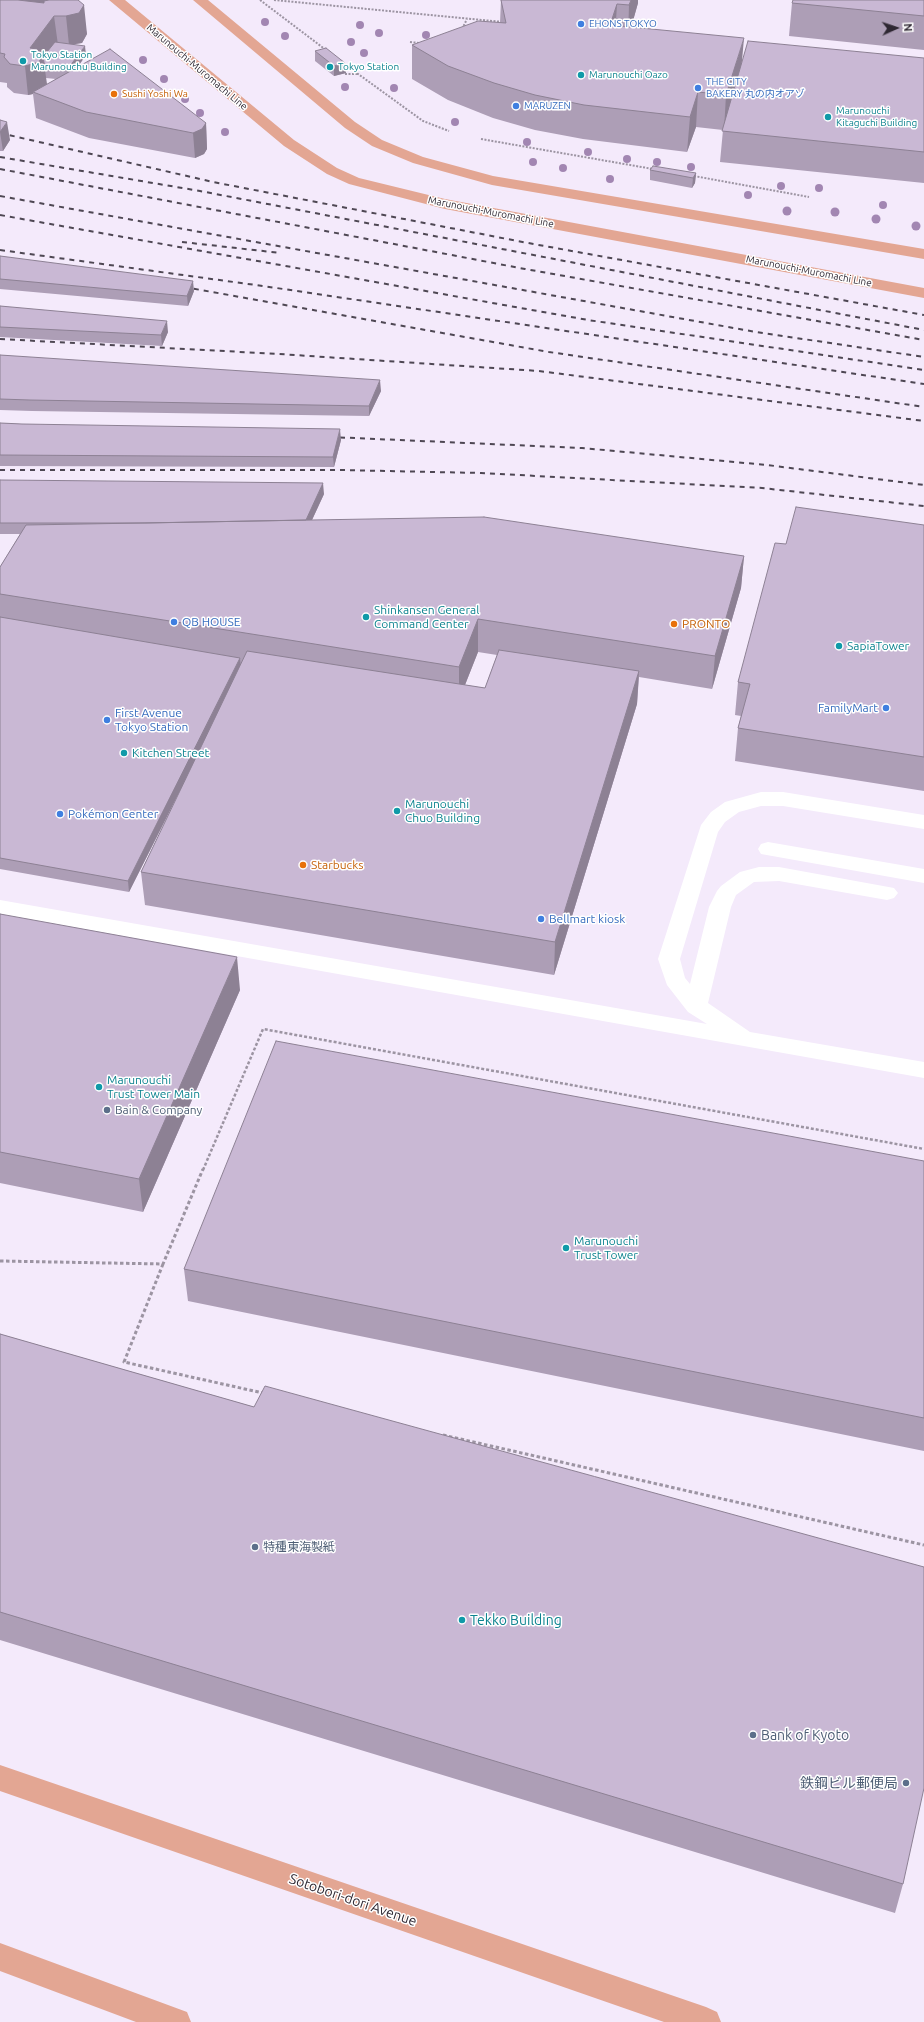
<!DOCTYPE html>
<html>
<head>
<meta charset="utf-8">
<style>
	body { margin:0 }
	#map { position:relative; width:924px; height:2022px; overflow:hidden; background:#f4eafb; font-family:Ubuntu,sans-serif }
	canvas { display:block }
	.north { position:absolute; left:876px; top:8px; width:40px; height:40px; -webkit-text-stroke:3px #fff; paint-order:stroke; rotate:87deg; font-size:11px; font-weight:700; line-height:16px; text-align:center; color:#2e2732 }
	.north::after { content:''; display:block; margin:auto; width:14px; height:18px; background:#2e2732; clip-path:polygon(50% 0,100% 100%,50% 72%,0 100%) }
</style>
</head>
<body>
<div id="map">
<canvas width="924" height="2022"></canvas>
<div class="north">N</div>
</div>
<script>
const context = document.querySelector('canvas').getContext('2d');
context.lineJoin = 'round';
function shape(rows) {
  const path = new Path2D();
  for (const r of rows) {
    path.moveTo(r[0], r[1]);
    for (let i = 2; i < r.length; i += 2) path.lineTo(r[i], r[i + 1]);
  }
  return path;
}
function strokePath(path, color, width, dash) {
  context.strokeStyle = color;
  context.lineWidth = width;
  context.lineCap = dash ? 'butt' : 'round';
  context.setLineDash(dash || []);
  context.stroke(path);
}
function fillPath(path, color) {
  context.fillStyle = color;
  context.fill(path, 'evenodd');
}
function label(font, color, halo, rows, align = 'center') {
  context.font = font + ' Ubuntu,"Noto Sans JP",sans-serif';
  context.lineWidth = 3;
  context.setLineDash([]);
  context.textBaseline = 'middle';
  context.strokeStyle = halo;
  context.fillStyle = color;
  for (const [text, x, y, turn = 0] of rows) {
    context.save();
    context.translate(x, y);
    context.rotate((+turn || 0) * Math.PI / 180);
    context.textAlign = isNaN(turn) ? turn : align;
    if (halo) context.strokeText(text, 0, 0);
    context.fillText(text, 0, 0);
    context.restore();
  }
}
strokePath(shape([
	[260,0,326,50],
	[274,0,503,22],
	[462,29,467,19],
	[410,42,419,43],
	[343,63,423,121,449,131],
	[345,74,358,74],
	[481,139,653,169],
	[694,176,809,197]
]), '#9c94a2', 2, [2, 1.5]);
strokePath(shape([
	[203,1170,263,1029,924,1149]
]), '#9c94a2', 2.5, [3, 2]);
strokePath(shape([
	[0,1261,163,1264,203,1169],
	[163,1264,124,1362,263,1393],
	[443,1435,924,1545]
]), '#9c94a2', 3, [3.5, 2.5]);
fillPath(shape([
	[761,792,783,792,924,815,924,829,783,806,761,806,739,812,725,822,718,832,680,959,685,978,690,984,709,907,717,891,721,886,740,872,759,867,779,867,894,888,898,893,894,898,887,900,779,881,754,882,736,895,731,907,708,1003,750,1032,924,1062,924,1078,0,914,0,900,707,1024,688,1012,667,985,658,959,701,825,711,812,725,802,761,792],
	[768,842,924,869,924,883,761,854,758,849,761,844,768,842]
]), '#fff');
fillPath(shape([
	[109,0,125,0,294,140,337,168,359,178,445,199,924,288,924,298,445,209,349,184,327,174,284,146,109,0],
	[193,0,208,0,355,122,382,140,423,157,493,176,924,249,924,259,492,185,413,163,372,146,345,128,193,0],
	[0,1765,706,2007,717,2012,721,2022,664,2022,0,1791,0,1765],
	[0,1943,187,2012,191,2022,136,2022,0,1971,0,1943]
]), '#e3a693');
strokePath(shape([
	[0,133,213,182,528,243,924,315],
	[0,157,200,191,924,330],
	[0,169,525,269,924,340],
	[0,196,756,332,924,357],
	[0,215,588,320,924,370],
	[182,242,281,253],
	[0,250,263,286,924,384],
	[184,287,549,352,924,407],
	[0,339,279,354,539,371,924,421],
	[330,437,582,448,767,465,924,485],
	[0,470,340,470,481,473,762,488,924,506]
]), '#4e4753', 2, [5, 5]);
context.fillStyle = '#a286b2';
for (const [x, y, r] of [
	[265,22,4],
	[360,25,4],
	[379,33,4],
	[426,35,4],
	[285,36,4],
	[351,42,4],
	[364,53,4],
	[143,60,4],
	[164,79,4],
	[345,87,4],
	[394,88,4],
	[185,99,4],
	[200,113,4],
	[455,122,4],
	[225,132,4],
	[527,142,4],
	[588,152,4],
	[627,159,4],
	[533,162,4],
	[657,162,4],
	[691,167,4],
	[563,168,4],
	[610,179,4],
	[781,186,4],
	[819,188,4],
	[748,195,4],
	[883,205,4],
	[787,211,4.5],
	[835,212,4.5],
	[876,219,4.5],
	[916,226,4.5]
]) {
  context.beginPath();
  context.arc(x, y, r, 0, 2 * Math.PI);
  context.fill();
}
fillPath(shape([
	[0,0,78,0,87,34,82,43,74,44,86,55,78,67,206,123,207,149,204,154,195,158,89,138,36,118,33,94,28,95,14,93,7,87,7,83,0,82],
	[46,78,56,79,46,85],
	[501,0,638,3,631,27,742,63,924,58,924,183,720,162,723,130,696,127,687,152,583,139,535,130,493,118,448,100,412,79,412,45,500,23],
	[924,0,924,50,789,36,792,3],
	[315,51,346,73,334,76,315,61],
	[0,120,10,140,3,151,0,151],
	[650,170,696,173,695,183,692,188,650,180],
	[0,256,194,291,188,306,0,289],
	[0,306,168,332,162,346,0,337],
	[0,355,381,391,369,416,32,411,0,410],
	[0,423,341,440,334,467,0,466],
	[0,480,324,494,312,520,744,556,741,588,712,689,639,677,637,704,554,975,145,905,141,872,184,783,129,892,0,869,0,567,20,534,0,534],
	[478,652,497,655,485,688,465,685],
	[924,525,924,791,735,761,738,728,741,716,735,715,738,682,786,544],
	[0,914,240,990,143,1212,0,1183],
	[924,1161,924,1451,188,1301,184,1269],
	[0,1334,254,1407,903,1884,895,1913,0,1640]
]), '#ad9eb6');
fillPath(shape([
	[0,0,58,0,45,11],
	[631,0,638,0,638,3,628,39,629,5],
	[617,4,615,38,610,25],
	[84,5,87,34,82,43,69,45,66,16],
	[54,16,58,45,44,63,47,84,33,92,33,94,28,95,25,66,30,48],
	[744,38,741,72,724,130,726,95],
	[85,46,86,55,68,80,67,70],
	[345,63,346,73,334,76,334,66],
	[698,92,696,127,687,152,690,117],
	[7,122,10,140,3,151,0,132],
	[206,123,207,149,204,154,195,158,193,133],
	[696,173,695,183,692,188,693,178],
	[193,281,194,291,188,306,187,296],
	[167,321,168,332,162,346,161,335],
	[380,380,381,391,369,416,369,406],
	[340,429,341,440,334,467,333,457],
	[323,483,324,494,306,533,305,522],
	[744,556,741,588,712,689,715,656],
	[478,619,478,652,459,700,459,667],
	[240,658,241,669,129,892,128,881],
	[639,671,637,704,554,975,555,942],
	[237,957,240,990,143,1212,139,1179]
]), '#8d8194');
const building = shape([
	[0,0,18,0,44,3,44,1,49,0,78,0,84,5,79,13,66,16,54,16,30,48,37,49,43,55,39,62,25,66,10,64,4,57,5,54,0,53,0,0],
	[501,0,631,0,629,5,617,4,610,25,744,38,726,95,698,92,690,117,584,105,535,95,494,83,448,66,412,45,478,21,506,23,501,0],
	[793,0,924,0,924,16,792,3,793,0],
	[748,41,924,58,924,152,722,131,748,41],
	[55,42,85,46,67,70,45,68,43,57,55,42],
	[326,48,345,63,334,66,315,51,326,48],
	[110,49,206,123,202,129,193,133,86,112,33,92,110,49],
	[0,120,7,122,0,132,0,120],
	[653,166,696,173,693,178,650,170,653,166],
	[0,256,193,281,187,296,0,279,0,256],
	[0,306,167,321,161,335,0,327,0,306],
	[0,355,380,380,369,406,30,400,0,399,0,355],
	[0,423,22,424,340,429,333,457,0,455,0,423],
	[0,480,323,483,306,520,146,523,0,523,0,480],
	[796,507,924,525,924,757,738,728,750,684,738,682,775,543,786,544,796,507],
	[484,517,744,556,715,656,478,619,459,667,0,594,0,567,26,525,484,517],
	[0,617,240,658,128,881,0,858,0,617],
	[499,650,639,671,555,942,141,872,247,651,485,688,499,650],
	[0,914,237,957,139,1179,0,1152,0,914],
	[276,1041,924,1161,924,1418,184,1269,276,1041],
	[0,1334,254,1407,265,1386,924,1567,924,1788,903,1884,0,1612,0,1334]
]);
fillPath(building, '#c9b8d4');
strokePath(building, '#8d8194', 1);
for (const [x, y, r, color] of [
	[581,24,4,"#3f7fe0"],
	[23,61,4,"#0f9aa8"],
	[330,67,4,"#0f9aa8"],
	[581,75,4,"#0f9aa8"],
	[698,88,4,"#3f7fe0"],
	[114,94,4,"#e8710a"],
	[516,106,4,"#3f7fe0"],
	[828,117,4,"#0f9aa8"],
	[366,617,4,"#0f9aa8"],
	[174,622,4,"#3f7fe0"],
	[674,624,4,"#e8710a"],
	[839,646,4,"#0f9aa8"],
	[886,708,4,"#3f7fe0"],
	[107,720,4,"#3f7fe0"],
	[124,753,4,"#0f9aa8"],
	[397,811,4,"#0f9aa8"],
	[60,814,4,"#3f7fe0"],
	[303,865,4,"#e8710a"],
	[541,919,4,"#3f7fe0"],
	[99,1087,4,"#0f9aa8"],
	[107,1110,4,"#5c6f8a"],
	[566,1248,4,"#0f9aa8"],
	[255,1547,4,"#5c6f8a"],
	[462,1620,4,"#0f9aa8"],
	[753,1735,4,"#5c6f8a"],
	[906,1783,4,"#5c6f8a"]
]) {
  const dot = new Path2D();
  dot.arc(x, y, r, 0, 2 * Math.PI);
  context.fillStyle = color;
  context.fill(dot);
  strokePath(dot, '#fff', 1.5);
}
label('10px', '#366cbe', '#fff', [
	["EHONS TOKYO",589,24],
	["THE CITY",706,82],
	["BAKERY 丸の内オアゾ",706,94],
	["MARUZEN",524,106]
], 'left');
label('10px', '#0d838f', '#fff', [
	["Tokyo Station",31,55],
	["Marunouchu Building",31,67],
	["Tokyo Station",338,67],
	["Marunouchi Oazo",589,75],
	["Marunouchi",836,111],
	["Kitaguchi Building",836,123]
], 'left');
label('10px', '#2e2732', '#fff', [
	["Marunouchi-Muromachi Line",197,67,40],
	["Marunouchi-Muromachi Line",491,212,11],
	["Marunouchi-Muromachi Line",809,271,11]
]);
label('10px', '#c56008', '#fff', [
	["Sushi Yoshi Wa",122,94]
], 'left');
label('12px', '#0d838f', '#fff', [
	["Shinkansen General",374,610],
	["Command Center",374,624],
	["SapiaTower",847,646],
	["Kitchen Street",132,753],
	["Marunouchi",405,804],
	["Chuo Building",405,818],
	["Marunouchi",107,1080],
	["Trust Tower Main",107,1094],
	["Marunouchi",574,1241],
	["Trust Tower",574,1255]
], 'left');
label('12px', '#366cbe', '#fff', [
	["QB HOUSE",182,622],
	["FamilyMart",878,708,"right"],
	["First Avenue",115,713],
	["Tokyo Station",115,727],
	["Pokémon Center",68,814],
	["Bellmart kiosk",549,919]
], 'left');
label('12px', '#c56008', '#fff', [
	["PRONTO",682,624],
	["Starbucks",311,865]
], 'left');
label('12px', '#4e5e75', '#fff', [
	["Bain & Company",115,1110],
	["特種東海製紙",263,1547]
], 'left');
label('14px', '#0d838f', '#fff', [
	["Tekko Building",470,1620]
], 'left');
label('14px', '#4e5e75', '#fff', [
	["Bank of Kyoto",761,1735],
	["鉄鋼ビル郵便局",898,1783,"right"]
], 'left');
label('14px', '#2e2732', '#fff', [
	["Sotobori-dori Avenue",353,1900,19]
]);
</script>
</body>
</html>
